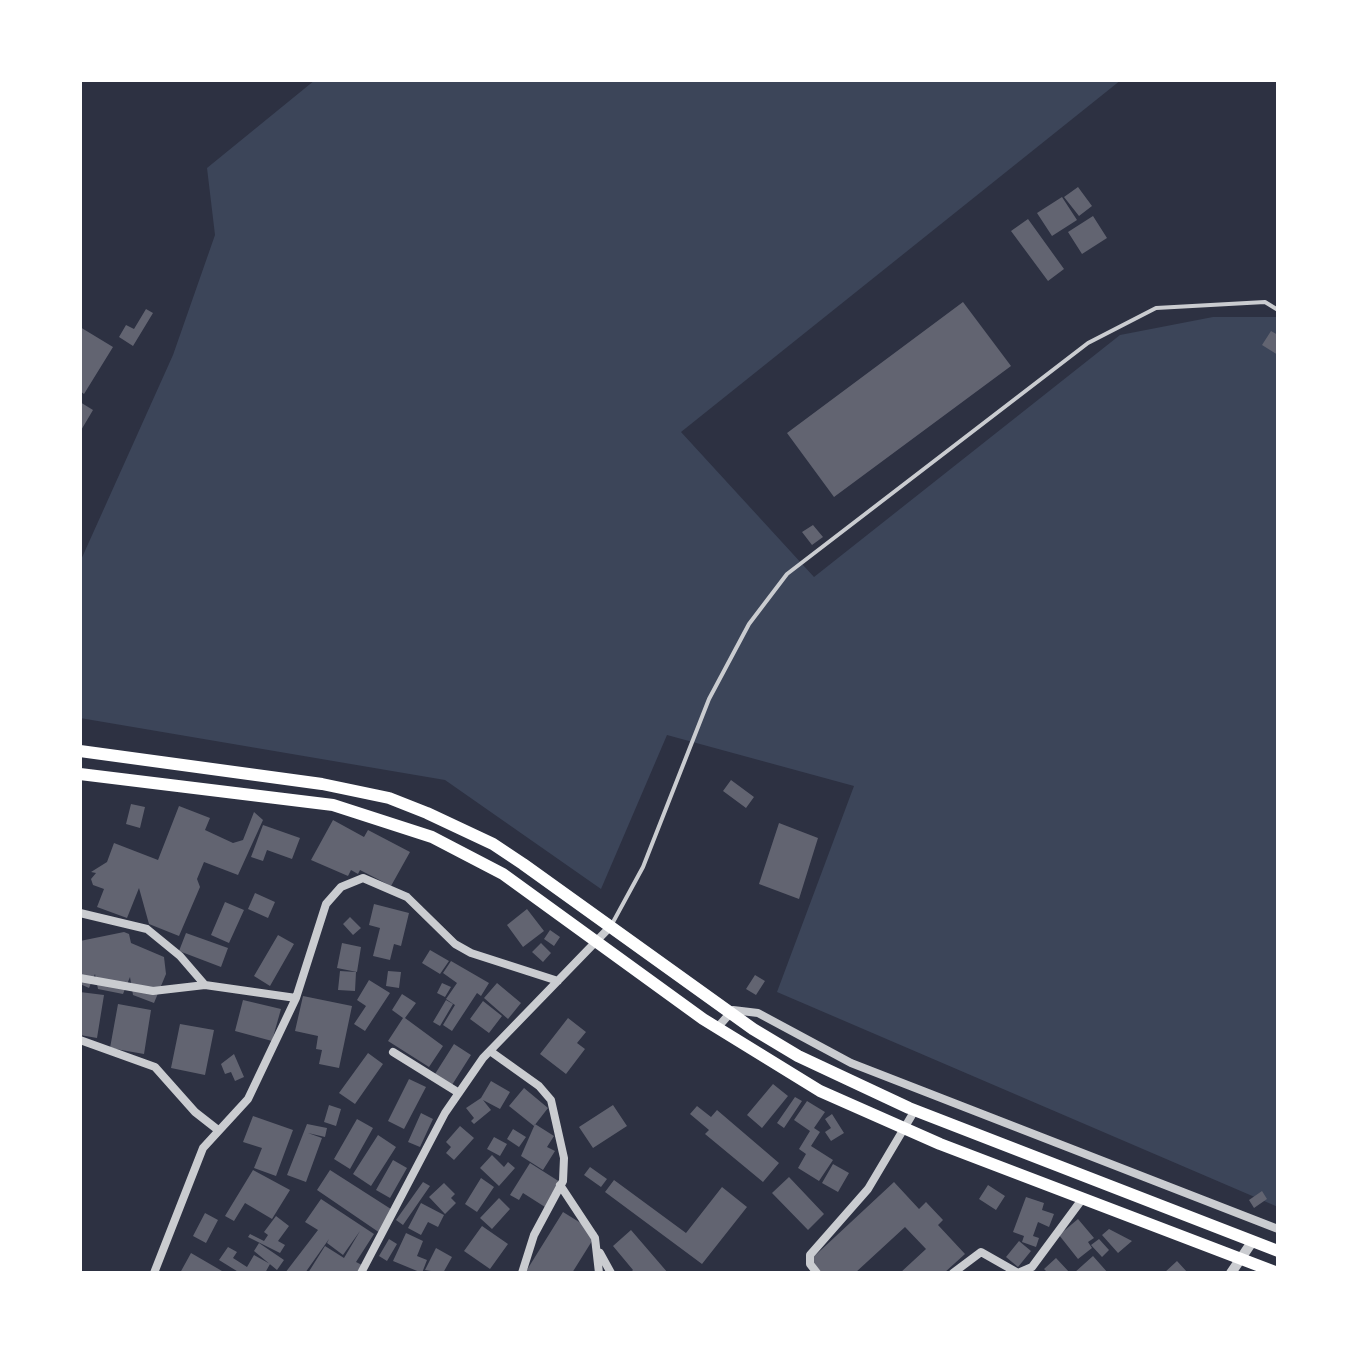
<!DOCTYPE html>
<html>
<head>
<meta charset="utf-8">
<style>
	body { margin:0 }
	#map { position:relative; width:1358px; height:1353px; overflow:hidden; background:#2d3142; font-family:Ubuntu,sans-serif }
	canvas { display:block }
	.frame { position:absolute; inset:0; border:82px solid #fff; pointer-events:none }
</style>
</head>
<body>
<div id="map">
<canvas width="1358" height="1353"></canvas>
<div class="frame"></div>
</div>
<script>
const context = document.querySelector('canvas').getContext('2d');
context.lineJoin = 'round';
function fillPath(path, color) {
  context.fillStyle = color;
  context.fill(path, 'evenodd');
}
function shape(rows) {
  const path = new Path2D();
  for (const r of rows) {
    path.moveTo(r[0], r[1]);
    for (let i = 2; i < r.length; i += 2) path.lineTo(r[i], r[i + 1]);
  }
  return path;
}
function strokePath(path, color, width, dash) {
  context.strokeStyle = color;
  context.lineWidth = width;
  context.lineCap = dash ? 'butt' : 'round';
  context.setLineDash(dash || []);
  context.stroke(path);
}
fillPath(shape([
	[315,80,1121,80,681,432,814,577,1120,335,1213,317,1278,317,1278,1207,777,992,854,786,667,735,601,889,445,780,80,718,80,562,173,355,215,235,207,168]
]), '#3c4559');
fillPath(shape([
	[1078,187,1092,206,1079,216,1064,197],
	[1062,197,1077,220,1052,236,1037,213],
	[1093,216,1107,238,1082,254,1068,232],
	[1028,219,1064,269,1048,281,1011,231],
	[963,302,1011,366,834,497,787,433],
	[146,309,153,313,133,346,119,337,126,325,134,329],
	[80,327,113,347,84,394,80,391],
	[1271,331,1278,335,1278,355,1262,345],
	[80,402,93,410,80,432],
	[813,525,823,537,812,545,802,532],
	[731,780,754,797,746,808,723,791],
	[131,804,145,807,140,828,126,824],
	[179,806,210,818,205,830,233,843,243,840,254,812,263,820,238,875,204,862,197,879,200,887,179,936,149,924,139,888,127,918,97,907,104,889,93,885,91,879,96,873,91,872,107,862,114,843,158,860],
	[333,820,364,837,368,830,410,852,391,886,360,870,358,874,351,870,348,876,311,860],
	[779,823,818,838,799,899,759,884],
	[263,825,300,838,292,859,267,850,263,861,251,857],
	[255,893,275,902,268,918,248,909],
	[225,902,244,910,229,943,211,935],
	[374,904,409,913,401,946,394,944,390,960,373,956,380,928,369,925],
	[527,909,544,931,523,947,507,925],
	[350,917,361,928,353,935,343,924],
	[550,930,560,937,554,946,544,939],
	[124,932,129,934,131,943,164,957,166,974,154,1003,133,995,130,977,123,994,98,989,95,974,89,988,80,984,80,941],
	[186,933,228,948,221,967,179,951],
	[278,935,294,944,270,986,254,976],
	[342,943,361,947,357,972,337,968],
	[541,943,551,953,543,962,532,952],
	[430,950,449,961,440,974,422,963],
	[451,961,489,983,481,996,477,993,452,1031,443,1025,455,1005,446,999,457,983,443,973],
	[340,971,356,972,355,991,338,990],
	[388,971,401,972,399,988,386,986],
	[755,975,765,981,756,995,746,989],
	[369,980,390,993,365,1031,354,1024,366,1006,357,1000],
	[442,983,451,987,445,997,437,993],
	[497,983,521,1003,508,1019,484,998],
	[80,992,104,995,97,1038,80,1035],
	[402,994,416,1003,405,1018,443,1046,429,1067,388,1041,403,1018,392,1010],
	[303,996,352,1006,339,1068,319,1064,322,1050,316,1049,318,1036,295,1031],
	[243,1000,281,1009,272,1041,235,1031],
	[446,1000,453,1004,440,1026,433,1022],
	[483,1001,502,1016,489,1033,470,1019],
	[118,1004,151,1010,144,1054,110,1048],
	[568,1018,586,1032,577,1043,585,1049,566,1074,540,1054],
	[180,1024,214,1030,205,1075,171,1068],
	[454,1044,471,1055,452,1085,435,1074],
	[368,1053,383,1064,355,1104,339,1093],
	[234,1054,244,1077,235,1081,231,1072,225,1074,221,1064],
	[409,1079,426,1087,404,1129,388,1121],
	[491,1081,510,1092,500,1109,483,1100,491,1110,474,1124,471,1121,474,1118,466,1108,481,1098],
	[773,1084,788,1096,762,1128,747,1115],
	[524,1088,548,1108,534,1126,509,1106],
	[795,1097,802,1101,784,1128,777,1123],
	[807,1101,825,1112,814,1128,820,1132,811,1146,833,1160,819,1181,798,1168,806,1154,799,1149,810,1131,794,1120],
	[329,1105,341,1109,336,1126,324,1122],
	[613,1105,627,1126,593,1148,579,1127],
	[697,1106,711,1117,717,1110,779,1163,763,1182,705,1134,709,1130,690,1114],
	[421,1113,433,1119,420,1147,408,1142],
	[832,1114,844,1133,831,1141,825,1132,831,1128,825,1119],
	[253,1116,293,1130,276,1176,254,1168,262,1148,243,1142],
	[357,1119,373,1128,350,1169,334,1159],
	[307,1124,327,1128,325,1137,308,1133,322,1138,306,1182,287,1175],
	[535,1124,554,1136,547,1147,555,1151,543,1170,521,1156],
	[460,1126,474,1138,454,1160,446,1153,451,1147,446,1142],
	[513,1129,526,1137,519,1147,507,1139],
	[378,1135,396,1147,371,1186,353,1174],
	[494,1137,507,1144,500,1156,487,1149],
	[492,1155,504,1167,508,1162,515,1168,499,1186,480,1168],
	[393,1160,407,1168,390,1198,376,1190],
	[530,1163,560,1182,545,1207,523,1193,519,1200,510,1195],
	[833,1164,849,1173,838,1192,822,1183],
	[590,1167,607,1179,601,1187,584,1175],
	[253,1170,290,1190,272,1219,245,1203,234,1221,225,1216],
	[330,1170,394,1211,380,1233,317,1190],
	[789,1177,824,1214,808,1230,772,1193],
	[481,1178,494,1187,477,1212,465,1204],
	[614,1180,686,1233,722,1187,747,1207,702,1264,605,1192],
	[423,1182,430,1186,403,1225,396,1220],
	[894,1182,919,1209,926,1202,943,1220,938,1225,965,1254,944,1273,900,1273,926,1249,905,1227,855,1273,816,1273,807,1263],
	[444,1183,455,1194,451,1198,456,1203,445,1214,429,1197],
	[988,1185,1005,1196,996,1210,979,1199],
	[1262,1191,1267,1199,1254,1208,1249,1200],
	[1026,1197,1044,1203,1042,1210,1054,1214,1049,1227,1038,1222,1033,1236,1039,1238,1036,1247,1022,1242,1024,1236,1013,1232],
	[499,1198,510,1209,492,1229,480,1218],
	[321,1199,374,1234,356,1262,364,1266,359,1273,308,1273,325,1246,344,1258,360,1231,343,1255,327,1243,329,1239,305,1273,285,1273,318,1230,305,1222],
	[421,1203,444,1215,438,1227,428,1222,421,1235,408,1228],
	[563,1212,597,1233,572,1273,525,1273],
	[205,1213,218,1220,206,1243,193,1236],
	[276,1216,289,1226,278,1241,285,1245,280,1253,248,1237,250,1234,264,1241,268,1235,264,1232],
	[1078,1219,1094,1238,1088,1242,1092,1248,1078,1259,1059,1235],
	[482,1226,508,1244,490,1269,464,1251],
	[1109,1229,1132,1241,1118,1253,1102,1235],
	[631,1230,668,1273,630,1273,633,1270,613,1246],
	[406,1233,423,1241,417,1256,427,1260,422,1273,393,1261],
	[389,1239,397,1244,387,1261,379,1256],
	[1099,1239,1109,1250,1102,1257,1091,1245],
	[1019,1241,1031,1251,1018,1267,1006,1257],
	[259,1243,284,1260,277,1270,254,1251],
	[228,1247,237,1252,233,1258,247,1267,254,1255,270,1264,265,1273,240,1273,219,1260],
	[436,1248,452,1257,443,1273,425,1270],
	[191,1253,222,1271,221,1273,180,1273],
	[1093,1256,1108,1273,1074,1273],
	[1056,1258,1070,1273,1048,1273,1044,1269],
	[1177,1261,1188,1273,1164,1273]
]), '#626471');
strokePath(shape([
	[612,924,643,867,709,699,749,624,787,574,1088,343,1156,308,1265,302,1278,310]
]), '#caccd0', 4);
strokePath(shape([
	[80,913,147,929,180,956,205,985],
	[80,978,153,991,205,985,296,998,326,904,341,887,363,878,407,897,455,944,471,953,558,981],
	[717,1028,733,1010,758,1013,851,1063,1278,1229],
	[80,1040,155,1067,195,1112,218,1130],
	[490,1051,539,1086,551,1100,564,1158,563,1181,534,1235,522,1273],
	[393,1052,459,1093],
	[560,1185,595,1238,599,1273],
	[600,1253,611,1273],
	[154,1273,203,1148,248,1099,296,998],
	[361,1273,445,1113,483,1058,611,926],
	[817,1273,810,1264,810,1255,868,1189,915,1110],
	[953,1273,981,1252,1018,1273,1032,1267,1083,1198]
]), '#caccd0', 8);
strokePath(shape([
	[1231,1273,1252,1242]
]), '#caccd0', 10);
strokePath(shape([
	[80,751,322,784,389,798,427,813,493,844,523,864,753,1029,798,1056,909,1108,1278,1251],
	[80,774,333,805,432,837,503,874,703,1019,820,1091,940,1144,1278,1273]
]), '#fff', 12);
</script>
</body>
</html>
